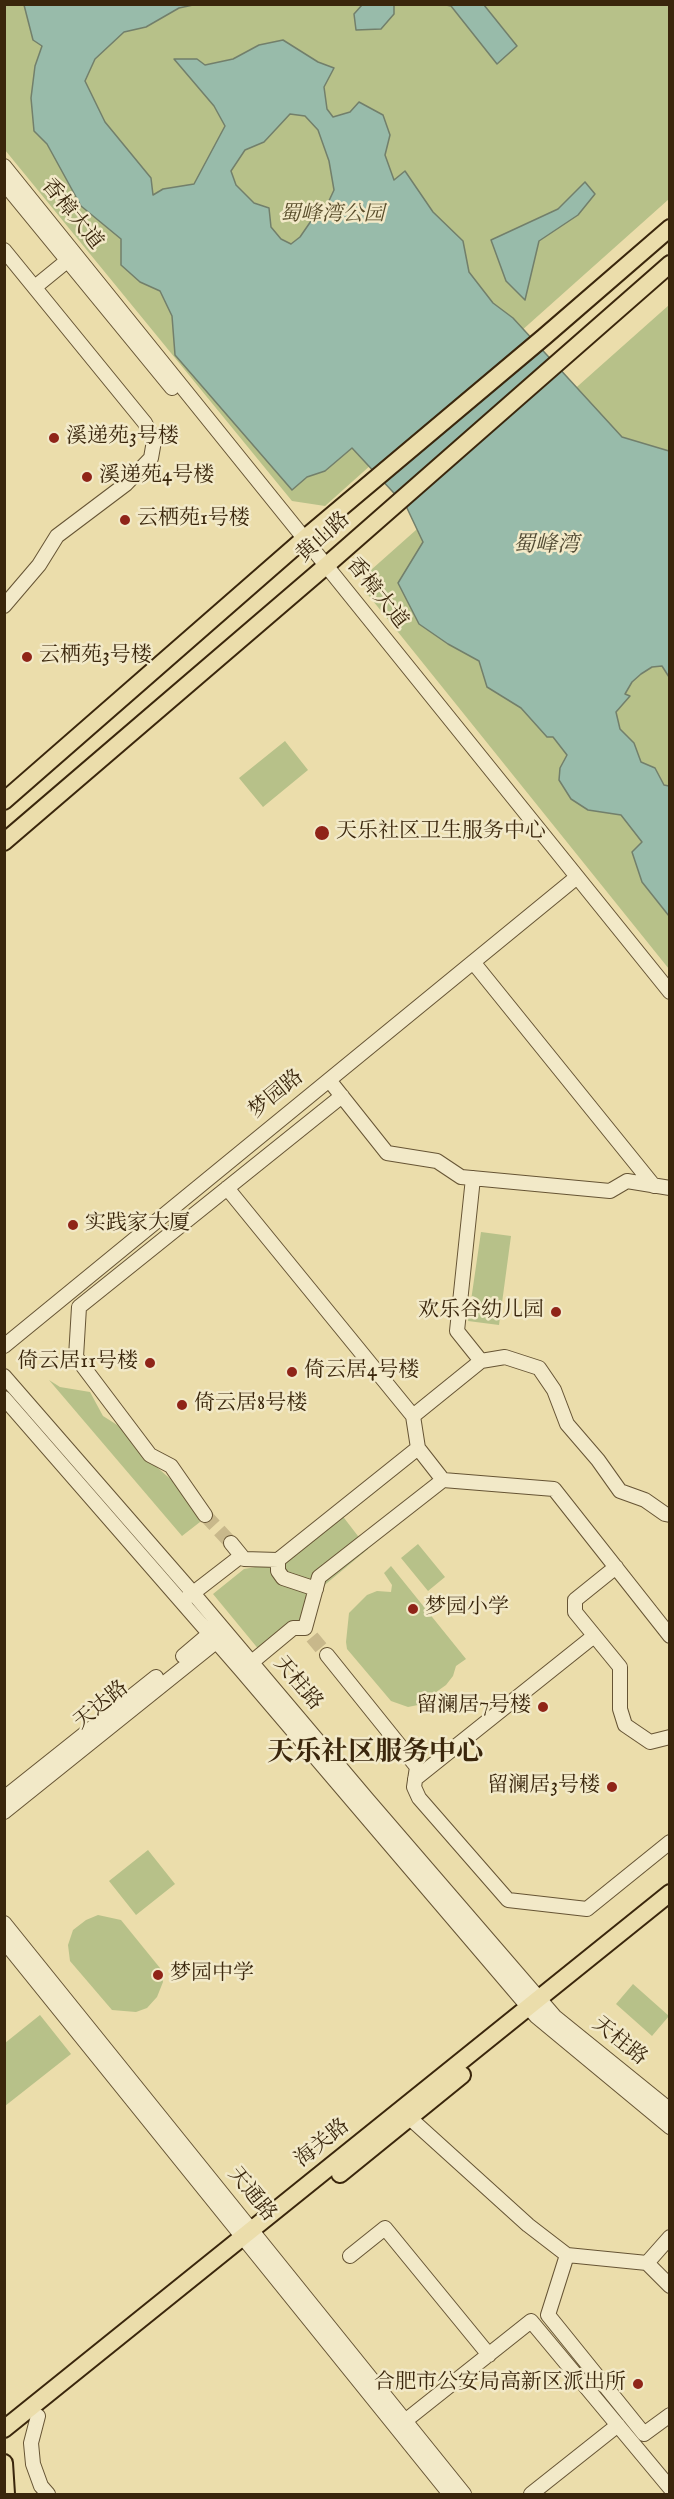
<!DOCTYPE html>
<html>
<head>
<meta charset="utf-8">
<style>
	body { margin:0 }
	#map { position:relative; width:674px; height:2499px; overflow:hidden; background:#ebddab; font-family:"IM FELL English",serif }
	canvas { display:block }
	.frame { position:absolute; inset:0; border:6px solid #3a260c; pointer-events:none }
</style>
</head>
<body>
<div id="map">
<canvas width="674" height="2499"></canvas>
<div class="frame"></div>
</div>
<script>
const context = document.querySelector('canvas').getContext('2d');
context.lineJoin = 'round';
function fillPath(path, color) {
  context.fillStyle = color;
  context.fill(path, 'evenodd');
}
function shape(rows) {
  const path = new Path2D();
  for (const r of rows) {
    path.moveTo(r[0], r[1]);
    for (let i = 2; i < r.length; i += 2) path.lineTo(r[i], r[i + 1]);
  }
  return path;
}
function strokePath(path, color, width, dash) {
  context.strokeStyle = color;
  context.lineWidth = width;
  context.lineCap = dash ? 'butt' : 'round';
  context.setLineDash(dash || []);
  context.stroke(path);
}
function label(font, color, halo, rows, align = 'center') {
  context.font = font + ' "IM FELL English","Noto Serif SC",serif';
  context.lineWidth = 5;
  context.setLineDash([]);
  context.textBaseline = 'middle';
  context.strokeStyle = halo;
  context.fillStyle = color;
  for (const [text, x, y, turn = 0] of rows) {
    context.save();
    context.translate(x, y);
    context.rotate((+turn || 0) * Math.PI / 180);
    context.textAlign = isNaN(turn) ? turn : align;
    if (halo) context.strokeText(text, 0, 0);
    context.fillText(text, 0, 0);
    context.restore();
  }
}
fillPath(shape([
	[4,5,669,5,669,199,325,506,292,501,5,150],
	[669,305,669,969,365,591,371,570],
	[285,741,308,770,263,807,239,778],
	[481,1232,511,1236,499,1325,468,1321],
	[49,1380,60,1387,90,1392,103,1416,122,1428,135,1448,175,1483,201,1517,200,1522,182,1536],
	[341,1514,368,1549,321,1588,316,1613,260,1651,213,1594,244,1569,261,1566,274,1568],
	[418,1544,445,1577,428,1591,401,1558],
	[391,1566,466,1659,456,1666,453,1676,446,1685,418,1705,408,1707,391,1701,347,1649,346,1642,349,1613,367,1595,377,1591,391,1592,392,1585,384,1573],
	[148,1850,175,1884,136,1915,109,1881],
	[98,1915,121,1920,160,1968,163,1982,157,1997,147,2008,136,2012,112,2010,70,1961,68,1945,73,1930,86,1920],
	[633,1984,669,2016,652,2036,616,2004],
	[40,2015,71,2054,5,2106,5,2043]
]), '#b7c189');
const water = shape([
	[24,5,193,5,179,8,146,27,124,32,95,59,85,81,105,122,151,178,153,195,163,189,194,184,225,126,214,106,174,59,197,59,205,65,233,59,259,45,283,40,318,62,334,68,324,87,327,109,333,117,350,112,359,102,383,115,390,135,385,155,394,180,405,171,433,212,463,241,469,272,493,303,513,318,622,437,669,451,669,677,662,666,652,667,641,674,632,682,625,694,630,696,616,712,620,729,634,743,641,762,655,768,664,785,669,786,669,916,642,882,632,852,642,842,621,815,588,810,571,799,559,780,560,768,567,755,553,737,547,737,521,708,487,687,479,661,448,644,419,624,398,583,423,542,406,506,352,448,325,471,307,477,292,490,175,355,172,316,160,291,140,282,121,265,121,239,81,206,47,144,34,131,31,98,35,66,42,46,33,40,24,5],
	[290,114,305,116,318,130,329,161,334,190,327,205,311,221,300,237,291,244,281,239,271,227,269,208,254,203,236,185,231,171,245,150,264,142,290,114],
	[362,5,394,5,394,14,381,29,356,30,354,14,362,5],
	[446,5,484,5,517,46,497,64,451,6,446,5],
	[585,182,595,194,578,215,539,241,525,300,506,281,491,240,558,209,585,182]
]);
fillPath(water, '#98bbaa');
strokePath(water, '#727f6b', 1.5);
strokePath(shape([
	[205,1515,231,1543],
	[312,1637,327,1655]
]), '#c8b88b', 14, [14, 7]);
const minor = shape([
	[4,166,670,992],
	[4,183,172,388],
	[4,250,145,423,154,441,151,458,126,484,57,536,39,565,4,606],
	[35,287,73,256],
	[473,962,654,1186],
	[329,1080,387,1153,437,1161,461,1177,610,1191,627,1181,670,1188],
	[473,1178,457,1331,481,1361],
	[227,1188,413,1416],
	[4,1346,577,877],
	[4,1376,193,1593,367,1799,555,2017,670,2110],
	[4,1398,241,1670,536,2016,670,2127],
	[205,1515,171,1466,150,1455,76,1357,79,1307,342,1096],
	[670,1515,665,1514,645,1500,620,1491,598,1460,567,1424,554,1390,539,1368,505,1357,481,1361,413,1416,418,1448,443,1480,554,1489,670,1636],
	[231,1543,244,1559,278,1560,418,1448],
	[278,1560,278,1571,283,1578,316,1589],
	[616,1567,575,1600,575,1612,620,1667,620,1709,625,1725,650,1742,670,1737],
	[188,1597,241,1556],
	[305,1628,319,1577,443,1480],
	[327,1655,417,1767,414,1787,419,1798,508,1900,587,1909,670,1842],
	[183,1656,216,1628],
	[246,1667,293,1628,305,1628],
	[415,1779,594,1636],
	[4,1798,156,1677],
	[4,1812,222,1637],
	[4,1923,464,2494],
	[4,1941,450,2494],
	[402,2111,528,2225,567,2255,548,2315,644,2434,670,2415],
	[567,2255,647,2263,670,2286],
	[350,2256,385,2228,489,2355],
	[647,2263,670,2237],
	[38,2416,31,2443,33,2464,41,2486,48,2494],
	[405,2421,531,2321,670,2488],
	[531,2494,618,2425]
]);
const major = shape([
	[4,801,305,538,544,337,670,228],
	[4,842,320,571,670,264],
	[340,2174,462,2075],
	[4,2429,670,1893],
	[4,2463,6,2494]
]);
strokePath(minor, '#665434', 16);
strokePath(major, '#3a260c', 20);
strokePath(minor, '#f2e9c8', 14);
strokePath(major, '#ebddab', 16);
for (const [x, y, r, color] of [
	[54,438,6,"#8f2418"],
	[87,477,6,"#8f2418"],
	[125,520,6,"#8f2418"],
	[27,657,6,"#8f2418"],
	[322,833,8,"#8f2418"],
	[73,1225,6,"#8f2418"],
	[556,1312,6,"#8f2418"],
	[150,1363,6,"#8f2418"],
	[292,1372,6,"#8f2418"],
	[182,1405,6,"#8f2418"],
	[413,1609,6,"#8f2418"],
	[543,1707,6,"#8f2418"],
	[612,1787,6,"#8f2418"],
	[158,1975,6,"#8f2418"],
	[638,2384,6,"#8f2418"]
]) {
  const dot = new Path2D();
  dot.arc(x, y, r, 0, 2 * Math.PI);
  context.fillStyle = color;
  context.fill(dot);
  strokePath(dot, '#f2e9c8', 2);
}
label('21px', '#3a260c', '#f2e9c8', [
	["香樟大道",71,215,51],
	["黄山路",324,538,-42],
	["香樟大道",376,594,51],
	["梦园路",277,1095,-39],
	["天柱路",297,1684,50],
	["天达路",102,1706,-39],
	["天柱路",619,2042,39],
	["海关路",323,2144,-39],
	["天通路",251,2195,51]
]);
label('italic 21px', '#594d2b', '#f2e9c8', [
	["蜀峰湾公园",332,216]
]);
label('21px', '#3a260c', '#f2e9c8', [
	["溪递苑3号楼",66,438],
	["溪递苑4号楼",99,477],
	["云栖苑1号楼",137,520],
	["云栖苑3号楼",39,657],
	["天乐社区卫生服务中心",336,833],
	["实践家大厦",85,1225],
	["欢乐谷幼儿园",544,1312,"right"],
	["倚云居11号楼",138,1363,"right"],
	["倚云居4号楼",304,1372],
	["倚云居8号楼",194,1405],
	["梦园小学",425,1609],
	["留澜居7号楼",531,1707,"right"],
	["留澜居3号楼",600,1787,"right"],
	["梦园中学",170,1975],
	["合肥市公安局高新区派出所",626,2384,"right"]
], 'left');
label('italic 22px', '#524b34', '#f2e9c8', [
	["蜀峰湾",546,546]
]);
label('bold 27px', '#3a260c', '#f2e9c8', [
	["天乐社区服务中心",375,1754]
]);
</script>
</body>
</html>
